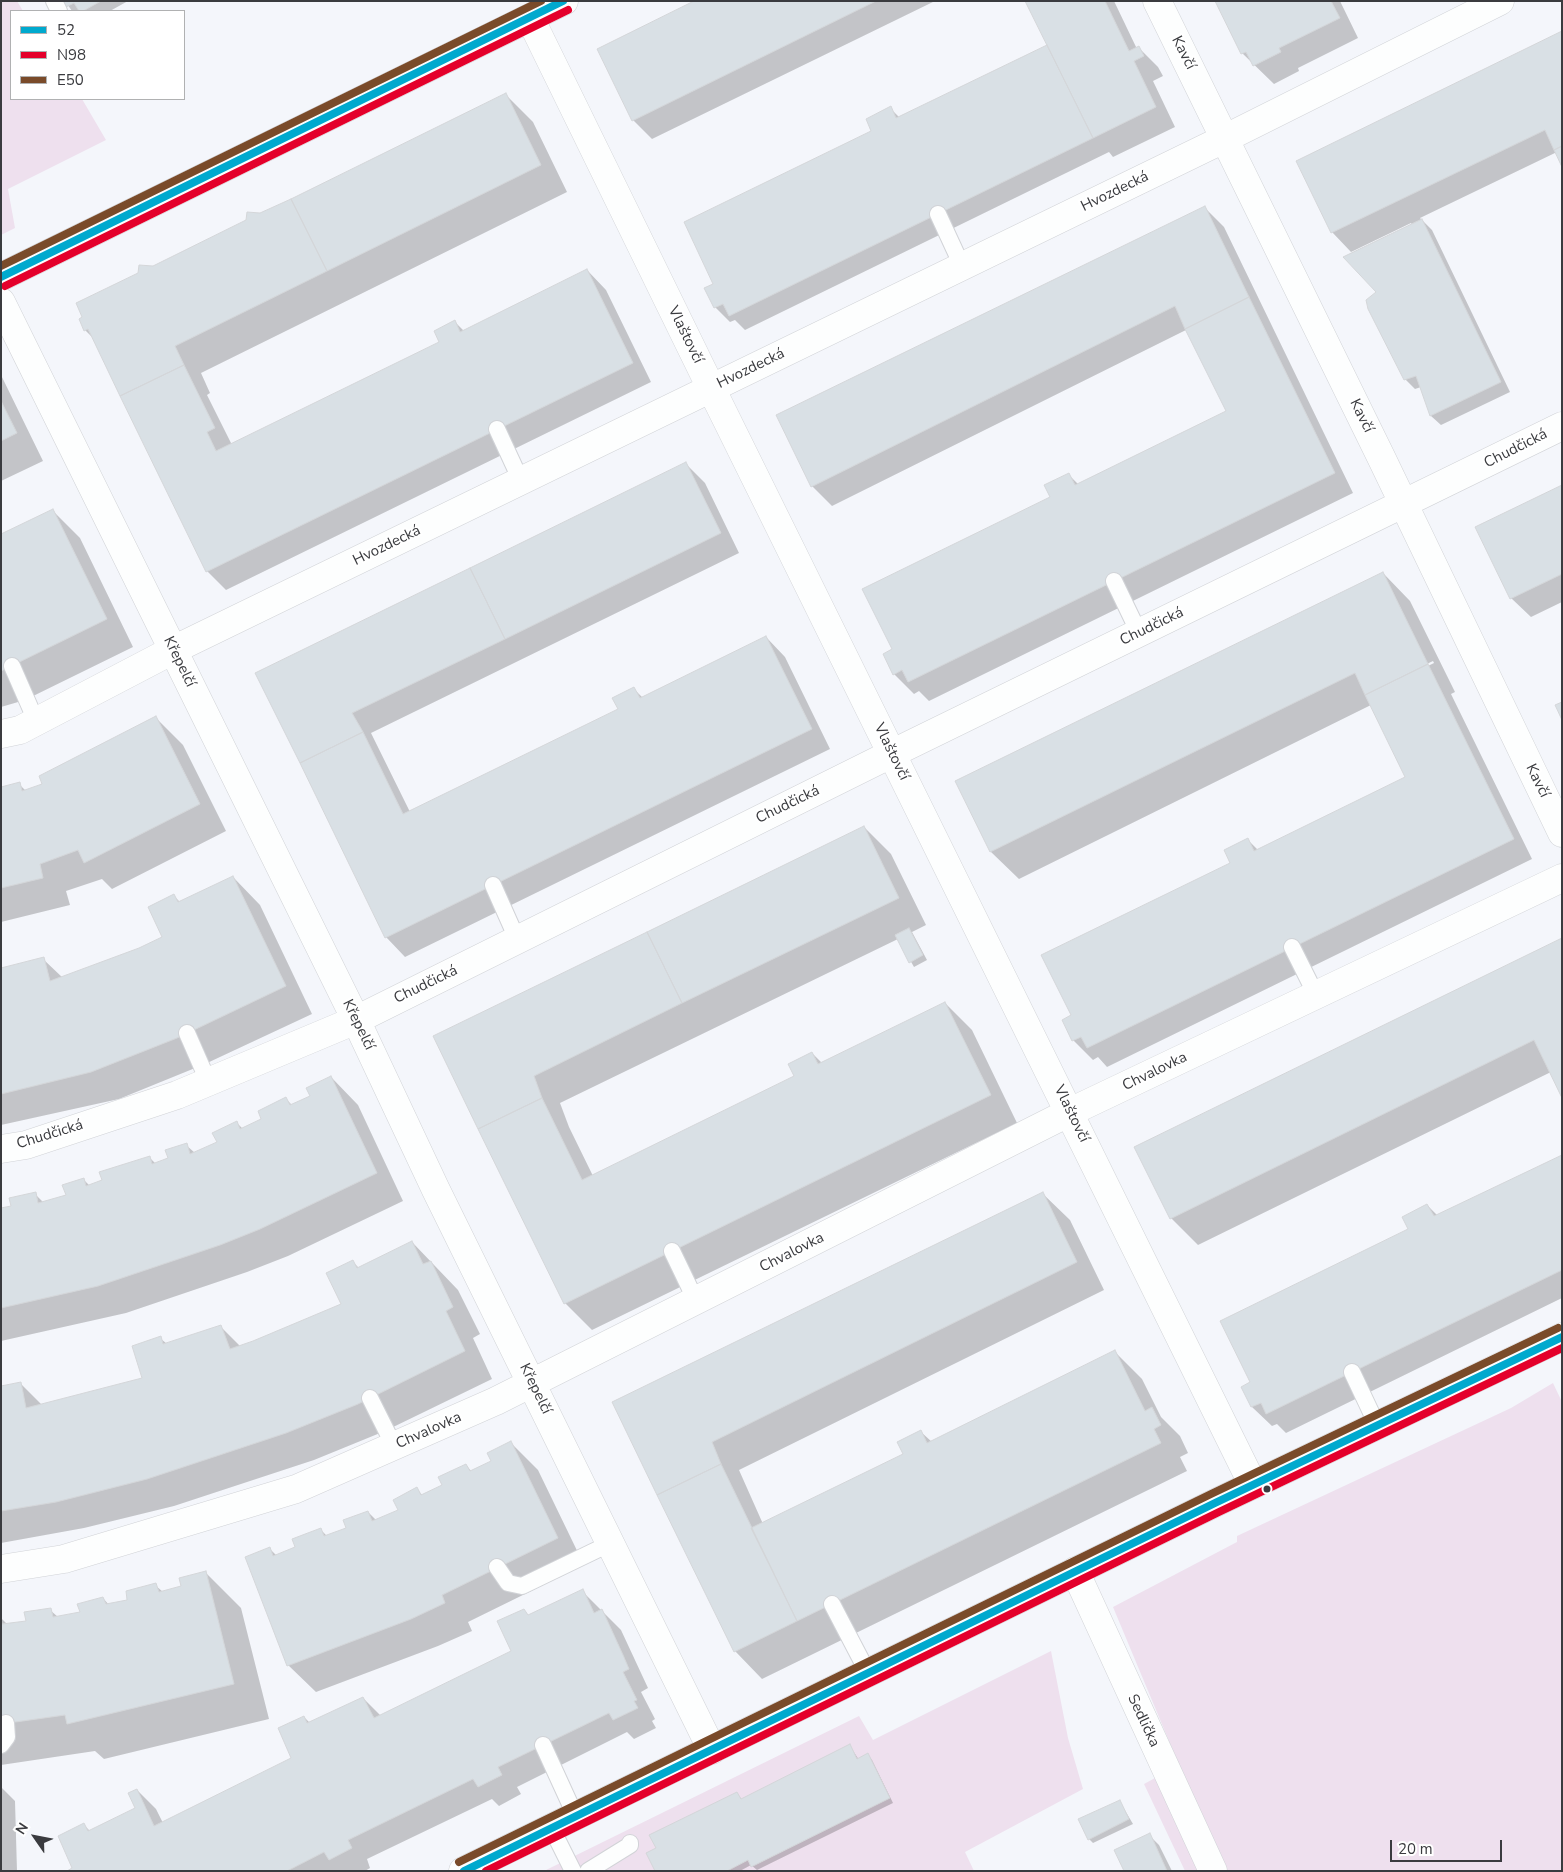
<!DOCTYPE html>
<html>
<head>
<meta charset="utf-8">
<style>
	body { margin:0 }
	#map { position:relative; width:1563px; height:1872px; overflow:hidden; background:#f4f6fb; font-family:"Nunito Sans",sans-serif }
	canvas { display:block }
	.frame { position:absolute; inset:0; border:2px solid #3a3b3f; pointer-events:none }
	.legend { position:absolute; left:10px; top:10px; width:175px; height:90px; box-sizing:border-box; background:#fff; border:1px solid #b0b1b2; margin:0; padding:6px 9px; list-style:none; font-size:15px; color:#3a3b3f }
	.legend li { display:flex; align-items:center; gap:10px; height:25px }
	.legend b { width:25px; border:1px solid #b0b1b2 }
	.north { position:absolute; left:10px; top:1812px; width:50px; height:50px; -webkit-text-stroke:4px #fff; paint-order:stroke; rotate:303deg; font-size:14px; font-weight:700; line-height:20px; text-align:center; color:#3a3b3f }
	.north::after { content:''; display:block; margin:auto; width:18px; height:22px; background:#3a3b3f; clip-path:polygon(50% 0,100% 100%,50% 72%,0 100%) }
	.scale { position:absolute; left:1390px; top:1840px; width:112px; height:22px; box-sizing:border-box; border:2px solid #3a3b3f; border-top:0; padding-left:6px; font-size:15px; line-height:18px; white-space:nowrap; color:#3a3b3f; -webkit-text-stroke:4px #fff; paint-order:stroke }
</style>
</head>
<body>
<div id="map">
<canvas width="1563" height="1872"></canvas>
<div class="frame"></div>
<ul class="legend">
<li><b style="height:6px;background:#00a9ce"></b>52</li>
<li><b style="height:6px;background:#e4002b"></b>N98</li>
<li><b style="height:6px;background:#7a4b2a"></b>E50</li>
</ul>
<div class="north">N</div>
<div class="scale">20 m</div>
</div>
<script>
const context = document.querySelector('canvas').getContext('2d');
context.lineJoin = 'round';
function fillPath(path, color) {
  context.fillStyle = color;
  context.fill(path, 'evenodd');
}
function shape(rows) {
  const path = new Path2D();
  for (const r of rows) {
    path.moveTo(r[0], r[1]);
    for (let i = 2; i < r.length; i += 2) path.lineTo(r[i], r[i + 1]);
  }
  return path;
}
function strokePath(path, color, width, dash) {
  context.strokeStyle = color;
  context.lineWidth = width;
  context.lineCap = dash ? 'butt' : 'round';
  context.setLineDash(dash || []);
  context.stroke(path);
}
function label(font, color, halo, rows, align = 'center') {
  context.font = font + ' "Nunito Sans",sans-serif';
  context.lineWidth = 4.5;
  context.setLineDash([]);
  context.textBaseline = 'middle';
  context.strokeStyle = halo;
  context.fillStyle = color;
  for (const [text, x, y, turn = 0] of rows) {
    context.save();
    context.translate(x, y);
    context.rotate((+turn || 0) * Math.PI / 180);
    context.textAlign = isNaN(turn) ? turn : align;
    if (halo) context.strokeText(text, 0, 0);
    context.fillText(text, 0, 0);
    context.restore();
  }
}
fillPath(shape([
	[1,1,17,1,23,11,11,11,11,99,82,99,106,140,8,189,15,228,1,235],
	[1553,1383,1562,1402,1562,1871,1185,1871,1144,1784,1179,1765,1113,1607,1237,1542,1237,1536,1511,1408],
	[1051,1651,1068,1738,1083,1789,965,1852,974,1871,544,1871,859,1716,873,1740]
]), '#eee0ee');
fillPath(shape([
	[65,1,128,1,110,11,72,11],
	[697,1,935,1,652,139,633,120],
	[1027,1,1114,1,1137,49,1139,48,1158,67,1163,76,1153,81,1175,127,1113,157,1109,152,745,330,735,320,730,322,715,307,715,284,873,131,890,108,900,118,1050,50],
	[1217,1,1340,1,1358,38,1298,68,1299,71,1274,84,1242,53],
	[1562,33,1557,152,1420,218,1432,230,1510,392,1441,425,1431,416,1421,387,1415,389,1405,379,1378,292,1412,225,1411,223,1351,252,1332,232],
	[506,95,533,122,567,192,201,373,210,393,207,395,232,445,441,343,455,322,464,331,587,270,606,290,651,382,226,590,207,571,94,339,85,330,153,267],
	[1204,207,1224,227,1353,493,929,701,919,691,914,694,894,674,894,650,1051,498,1069,475,1078,484,1228,411,1188,329,832,506,812,486],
	[1,375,43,461,1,481],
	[686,464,705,483,739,553,371,733,410,812,619,710,634,689,643,698,766,637,785,657,830,749,405,957,386,937,257,673],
	[1562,486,1562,602,1531,617,1511,598],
	[53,511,80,538,133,647,25,700,1,707,1,536],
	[1383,573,1410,601,1455,692,1451,694,1532,859,1107,1067,1098,1057,1093,1060,1073,1040,1073,1016,1232,863,1248,840,1258,850,1407,777,1371,705,1019,879,991,852,956,782],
	[1433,661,1434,663,1373,693,1371,691],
	[156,718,183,745,226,831,112,889,102,879,66,891,70,905,1,922,1,788,19,784,26,791,43,784],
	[864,827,891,854,926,925,912,932,927,960,914,967,898,939,560,1103,569,1127,593,1176,795,1077,812,1053,823,1064,945,1003,972,1030,1017,1123,592,1330,565,1303,435,1037],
	[233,877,260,905,312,1014,205,1064,119,1099,1,1125,1,969,43,959,63,978,140,949,164,938,174,896,180,902],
	[1562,939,1551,1072,1198,1245,1171,1218],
	[331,1077,358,1105,403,1201,288,1256,247,1272,126,1313,1,1341,1,1209,13,1207,35,1194,44,1203,67,1196,83,1179,90,1186,150,1158,156,1164,170,1159,186,1145,195,1153,219,1143,237,1123,243,1129,262,1119,286,1099,292,1105,312,1096],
	[1562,1156,1562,1298,1286,1433,1277,1424,1272,1426,1252,1407,1243,1387,1252,1382,1410,1230,1427,1205,1438,1216],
	[1042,1193,1070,1220,1104,1290,739,1470,763,1524,904,1455,921,1432,932,1442,1115,1352,1142,1379,1161,1417,1180,1436,1188,1453,1180,1457,1187,1471,762,1679,735,1651,613,1403],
	[412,1242,458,1290,480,1334,473,1338,492,1379,385,1431,314,1460,174,1506,84,1528,1,1543,1,1387,21,1384,42,1405,144,1379,160,1338,167,1344,221,1327,241,1347,343,1305,353,1262,359,1268],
	[511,1443,538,1470,584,1565,468,1622,472,1631,438,1646,316,1692,288,1665,270,1549,277,1556,296,1548,321,1530,327,1536,347,1529,368,1512,376,1520,400,1510,417,1489,423,1496,443,1486,466,1465,472,1472,492,1462],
	[205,1572,241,1608,269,1719,104,1759,95,1751,1,1765,1,1618,8,1625,27,1622,50,1610,58,1617,81,1613,103,1598,109,1605,129,1601,155,1585,163,1592,182,1587],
	[582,1591,621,1630,648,1688,641,1692,655,1719,652,1721,656,1728,634,1739,627,1732,517,1787,521,1794,499,1806,492,1799,367,1859,370,1868,365,1871,70,1871,74,1868,84,1825,90,1831,137,1808,137,1790,156,1809,163,1823,293,1759,304,1717,310,1723,363,1698,381,1716,513,1652,524,1610,529,1616],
	[850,1746,859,1760,868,1755,872,1760,893,1803,757,1870,751,1865,740,1871,656,1871,658,1849,737,1793,742,1800],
	[1,1787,15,1801,17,1871,1,1871],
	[1120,1802,1133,1824,1093,1843,1089,1839],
	[1149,1835,1159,1845,1172,1871,1125,1871]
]), '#0003');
const building = shape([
	[63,1,101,1,83,11,79,11,74,3,66,7,63,1],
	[694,1,876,1,632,121,597,49,694,1],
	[1025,1,1105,1,1129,51,1139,46,1144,56,1134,61,1156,107,1093,138,1025,1],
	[1215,1,1331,1,1340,18,1279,48,1281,52,1253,66,1246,52,1241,54,1215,1],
	[1562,31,1562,146,1554,150,1545,130,1331,233,1296,161,1562,31],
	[1047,45,1093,138,729,316,723,304,714,308,704,288,713,284,684,222,871,131,866,119,891,106,896,118,1047,45],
	[506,93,541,165,327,271,291,199,506,93],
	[1562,146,1562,167,1554,150,1562,146],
	[291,199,327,271,175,346,184,365,120,396,88,329,84,331,79,319,82,317,76,303,138,273,139,265,153,266,246,220,247,212,260,213,291,199],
	[1205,206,1249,297,1185,329,1175,306,811,487,776,415,1205,206],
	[1422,219,1501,382,1430,416,1416,376,1404,380,1368,309,1366,300,1376,292,1343,257,1422,219],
	[587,269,633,363,206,572,120,396,184,365,215,428,207,432,216,451,439,342,434,331,455,320,460,332,587,269],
	[1249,297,1335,473,908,682,902,670,893,675,883,654,892,649,862,589,1050,497,1044,485,1069,473,1075,485,1226,411,1185,329,1249,297],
	[1,401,17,433,1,441,1,401],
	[686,462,721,533,505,639,470,568,686,462],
	[1562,485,1562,574,1510,599,1475,527,1562,485],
	[53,509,107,619,1,671,1,534,53,509],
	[470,568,505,639,352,713,363,732,300,763,255,673,470,568],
	[1383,572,1428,664,1365,695,1355,673,990,852,955,781,1383,572],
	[766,636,812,729,385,938,300,763,363,732,403,814,618,709,612,698,634,687,640,698,766,636],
	[1428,664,1514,839,1087,1048,1081,1037,1072,1041,1062,1020,1071,1015,1041,955,1230,863,1224,850,1248,838,1254,851,1405,777,1365,695,1428,664],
	[1562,702,1562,720,1555,705,1562,702],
	[156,716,200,804,84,863,78,850,40,864,43,878,1,888,1,787,20,782,22,791,42,784,39,776,156,716],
	[864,826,899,898,682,1003,647,932,864,826],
	[233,876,286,986,177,1038,91,1072,1,1094,1,968,44,957,50,981,139,948,162,937,148,907,174,894,178,902,233,876],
	[909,928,923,955,909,963,895,935,909,928],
	[647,932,682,1003,534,1076,542,1098,478,1129,433,1036,647,932],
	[1562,938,1562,1098,1534,1040,1170,1219,1134,1147,1562,938],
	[945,1002,991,1095,564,1304,478,1129,542,1098,582,1180,794,1076,788,1064,812,1052,818,1064,945,1002],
	[331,1076,377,1173,260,1229,220,1245,98,1286,1,1308,1,1208,11,1206,9,1198,36,1192,38,1203,66,1195,62,1185,84,1178,86,1186,102,1180,99,1172,150,1156,152,1164,168,1158,165,1150,187,1143,190,1154,217,1142,212,1133,237,1121,240,1129,261,1119,258,1111,286,1097,290,1105,310,1096,306,1088,331,1076],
	[1562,1155,1562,1270,1266,1414,1261,1403,1251,1407,1241,1387,1250,1382,1220,1321,1408,1229,1402,1217,1427,1204,1434,1216,1562,1155],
	[1043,1192,1077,1262,712,1442,721,1464,657,1495,612,1402,1043,1192],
	[412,1241,423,1264,431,1261,453,1307,446,1311,465,1351,358,1404,286,1433,147,1479,56,1502,1,1511,1,1386,21,1382,26,1408,142,1378,132,1346,161,1336,163,1344,221,1325,230,1349,253,1341,341,1304,326,1273,353,1260,357,1268,412,1241],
	[1115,1350,1145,1411,1152,1407,1161,1425,1154,1429,1161,1443,797,1621,751,1528,903,1454,897,1442,921,1430,927,1443,1115,1350],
	[511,1441,558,1538,442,1595,445,1603,411,1619,287,1666,245,1557,270,1547,273,1556,295,1547,292,1539,321,1528,324,1536,346,1528,343,1520,368,1511,372,1521,398,1510,393,1500,417,1487,421,1495,442,1485,438,1477,466,1464,470,1471,491,1461,487,1453,511,1441],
	[721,1464,797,1621,734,1652,657,1495,721,1464],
	[206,1571,234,1684,67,1724,65,1715,1,1724,1,1617,2,1624,26,1621,24,1612,51,1608,53,1617,80,1612,77,1604,103,1597,106,1604,127,1600,126,1591,156,1583,159,1592,181,1586,179,1578,206,1571],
	[583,1589,594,1613,602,1609,623,1655,629,1669,623,1672,637,1700,634,1701,638,1708,613,1720,609,1713,498,1767,502,1775,478,1787,473,1779,348,1840,352,1848,329,1860,324,1852,287,1871,67,1871,72,1868,58,1836,84,1823,88,1831,135,1808,128,1793,137,1789,154,1826,291,1758,278,1728,304,1716,307,1723,363,1697,374,1718,511,1651,497,1621,524,1609,528,1615,583,1589],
	[850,1744,857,1759,868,1753,890,1798,751,1867,748,1860,727,1871,655,1871,646,1853,656,1848,649,1835,737,1792,741,1799,850,1744],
	[1120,1800,1129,1819,1088,1840,1078,1819,1120,1800],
	[1150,1833,1167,1871,1124,1871,1114,1850,1150,1833]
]);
fillPath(building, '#d9e0e5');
strokePath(building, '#d4d6d9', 1);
const lane = shape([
	[54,1,59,11],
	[938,214,962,266],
	[497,429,521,481],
	[1114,581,1139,633],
	[12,666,36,721],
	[493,885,517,939],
	[1292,947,1316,995],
	[187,1033,208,1081],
	[672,1251,696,1301],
	[1352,1372,1377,1425],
	[370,1398,394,1446],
	[497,1567,508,1583,522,1586,611,1543],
	[832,1604,868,1673],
	[1,1745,7,1737,6,1723],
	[543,1745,575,1815],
	[551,1827,573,1871],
	[588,1871,630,1845,630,1843]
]);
const street = shape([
	[1157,1,1381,457,1562,833],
	[530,18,711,388,1253,1485],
	[1,277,564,1],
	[1,302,356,1020,436,1190,712,1750],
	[1,734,20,730,173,650,1226,138,1500,1],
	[1,1149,26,1145,177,1095,356,1020,891,754,1562,426],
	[1,1569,64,1559,296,1489,496,1401,1070,1112,1562,878],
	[1075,1571,1213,1871],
	[463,1871,1215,1503,1562,1337]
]);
strokePath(lane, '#d1d3d7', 18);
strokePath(street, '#d1d3d7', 29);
strokePath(lane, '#fdfefe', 16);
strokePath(street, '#fdfefe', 28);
strokePath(shape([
	[1,277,563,1],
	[464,1871,1215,1503,1562,1337]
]), '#00a9ce', 8);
strokePath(shape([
	[5,286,568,10],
	[486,1871,1219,1512,1562,1348]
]), '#e4002b', 8);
strokePath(shape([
	[1,266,541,1],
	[459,1862,1211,1494,1558,1328]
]), '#7a4b2a', 8);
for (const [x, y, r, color] of [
	[1267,1489,4.5,"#3a3b3f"]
]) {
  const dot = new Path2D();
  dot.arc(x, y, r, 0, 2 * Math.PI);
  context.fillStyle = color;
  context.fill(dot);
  strokePath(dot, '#fff', 2);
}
label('15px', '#3a3b3f', '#fff', [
	["Kavčí",1183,53,63],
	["Hvozdecká",1115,192,-26],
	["Vlaštovčí",685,335,64],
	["Hvozdecká",751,369,-26],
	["Kavčí",1361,416,64],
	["Chudčická",1516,449,-27],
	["Hvozdecká",387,546,-26],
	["Chudčická",1152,627,-26],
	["Křepelčí",179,662,64],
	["Vlaštovčí",891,752,64],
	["Kavčí",1537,781,64],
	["Chudčická",788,805,-26],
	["Chudčická",426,985,-26],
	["Křepelčí",358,1025,64],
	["Chvalovka",1155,1072,-26],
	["Vlaštovčí",1071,1114,64],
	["Chudčická",50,1135,-17],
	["Chvalovka",792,1253,-27],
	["Křepelčí",535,1389,64],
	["Chvalovka",429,1431,-24],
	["Sedlička",1143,1721,65]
]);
</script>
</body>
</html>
